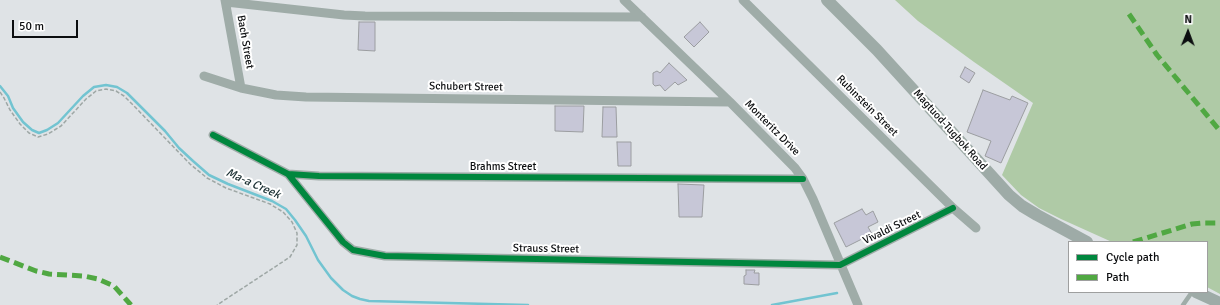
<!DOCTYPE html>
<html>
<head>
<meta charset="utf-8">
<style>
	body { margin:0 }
	#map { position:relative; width:1220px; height:305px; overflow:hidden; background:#dfe3e6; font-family:Signika,sans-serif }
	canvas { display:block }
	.legend { position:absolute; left:1068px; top:241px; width:140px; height:52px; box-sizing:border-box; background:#fff; border:1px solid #9e9f9f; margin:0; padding:5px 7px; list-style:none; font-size:12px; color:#0c0e10 }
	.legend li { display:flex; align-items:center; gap:8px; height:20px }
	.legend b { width:20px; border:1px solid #9e9f9f }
	.north { position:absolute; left:1168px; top:12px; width:40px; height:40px; -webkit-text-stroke:3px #fff; paint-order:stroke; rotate:1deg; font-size:11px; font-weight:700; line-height:16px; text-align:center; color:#0c0e10 }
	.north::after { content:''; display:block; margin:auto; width:14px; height:18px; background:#0c0e10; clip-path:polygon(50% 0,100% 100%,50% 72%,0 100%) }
	.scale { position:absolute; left:12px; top:20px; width:66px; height:18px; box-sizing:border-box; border:2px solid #0c0e10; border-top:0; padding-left:5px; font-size:12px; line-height:14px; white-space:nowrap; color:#0c0e10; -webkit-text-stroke:3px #fff; paint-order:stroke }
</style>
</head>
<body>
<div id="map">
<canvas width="1220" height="305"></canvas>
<ul class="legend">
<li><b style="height:5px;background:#00873e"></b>Cycle path</li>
<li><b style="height:5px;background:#50a842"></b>Path</li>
</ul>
<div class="north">N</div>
<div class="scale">50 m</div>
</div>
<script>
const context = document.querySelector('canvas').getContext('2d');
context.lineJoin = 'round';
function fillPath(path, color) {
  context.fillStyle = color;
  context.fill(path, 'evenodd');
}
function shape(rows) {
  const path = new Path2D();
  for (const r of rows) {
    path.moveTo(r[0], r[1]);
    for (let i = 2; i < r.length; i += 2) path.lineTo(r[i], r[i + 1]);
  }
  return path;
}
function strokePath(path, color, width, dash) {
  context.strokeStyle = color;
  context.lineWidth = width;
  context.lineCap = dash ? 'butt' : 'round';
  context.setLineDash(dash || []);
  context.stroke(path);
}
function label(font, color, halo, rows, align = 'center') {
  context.font = font + ' Signika,sans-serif';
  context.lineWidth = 4;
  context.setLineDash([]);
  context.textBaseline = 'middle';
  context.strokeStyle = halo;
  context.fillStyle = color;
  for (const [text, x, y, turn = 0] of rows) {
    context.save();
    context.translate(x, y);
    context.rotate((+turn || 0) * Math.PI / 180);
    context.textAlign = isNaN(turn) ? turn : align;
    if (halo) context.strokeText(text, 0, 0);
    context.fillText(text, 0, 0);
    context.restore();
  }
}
fillPath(shape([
	[895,0,1220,0,1220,294,1207,287,1207,242,1112,242,1061,219,1039,208,1021,195,1002,175,1033,103,974,62,918,21]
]), '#afcaa6');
strokePath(shape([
	[0,86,8,96,13,108,23,122,32,130,39,133,47,130,58,123,83,96,94,87,106,85,117,87,127,93,165,131,179,148,193,161,209,175,228,184,272,201,286,209,295,220,306,236,318,260,331,278,343,290,352,296,360,299,369,301,528,305],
	[772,305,837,293]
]), '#72c4d1', 2.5);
const building = shape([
	[359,22,375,22,375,51,358,50,359,22],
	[700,22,709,32,694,47,684,37,700,22],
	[669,63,687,80,678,85,675,82,665,91,660,85,655,86,653,84,653,73,657,71,660,73,669,63],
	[965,67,975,73,969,83,960,77,965,67],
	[983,90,1010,100,1012,96,1028,103,1001,163,985,156,991,141,967,132,983,90],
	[555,106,584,106,583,132,555,131,555,106],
	[603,107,616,107,617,137,602,137,603,107],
	[617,142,631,142,631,166,618,166,617,142],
	[678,184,704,185,702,217,679,217,678,184],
	[862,209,866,215,873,211,878,222,868,227,872,234,846,247,834,223,862,209],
	[746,270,755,270,754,273,759,273,759,285,744,284,744,276,746,275,746,270]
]);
fillPath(building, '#c7c7d7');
strokePath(building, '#9b9da0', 1);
strokePath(shape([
	[0,92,4,98,10,110,20,124,29,133,38,137,48,134,61,126,86,99,96,91,106,89,116,91,124,96,135,107,190,164,207,178,226,188,270,204,283,212,292,222,297,233,297,245,290,257,217,305]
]), '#9ea7a5', 1.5, [4, 2]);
strokePath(shape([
	[1183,305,1192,292]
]), '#9faca8', 4.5);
strokePath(shape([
	[225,0,241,88],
	[624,0,730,102,795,168,803,179,813,199,858,305],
	[743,0,953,208,976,228],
	[226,2,344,15,365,16,642,17],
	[204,76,241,88,276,95,306,97,730,102],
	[213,135,288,174,319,176,803,179],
	[288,174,343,242,353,250,385,256,840,265,953,208]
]), '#9faca8', 9);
strokePath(shape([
	[827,0,877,50,1009,195,1022,206,1037,215,1087,242],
	[1196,292,1220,303]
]), '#9eaba7', 12);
strokePath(shape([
	[1129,14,1157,55,1220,131],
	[1133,242,1192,224,1203,223,1220,223],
	[0,257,36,271,49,274,84,276,98,279,114,286,131,305]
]), '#50a842', 5, [10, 5]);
strokePath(shape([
	[213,135,288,174,319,176,803,179],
	[288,174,343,242,353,250,385,256,840,265,953,208]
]), '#00873e', 6);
label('11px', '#0c0e10', '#fff', [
	["Bach Street",245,42,80],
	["Schubert Street",466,87,1],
	["Rubinstein Street",867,106,45],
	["Monteritz Drive",772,128,45],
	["Magtuod-Tugbok Road",950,130,48],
	["Brahms Street",503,167],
	["Vivaldi Street",892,228,-26],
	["Strauss Street",546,249,1]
]);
label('italic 12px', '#1a2f32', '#fff', [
	["Ma-a Creek",253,184,24]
]);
</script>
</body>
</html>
